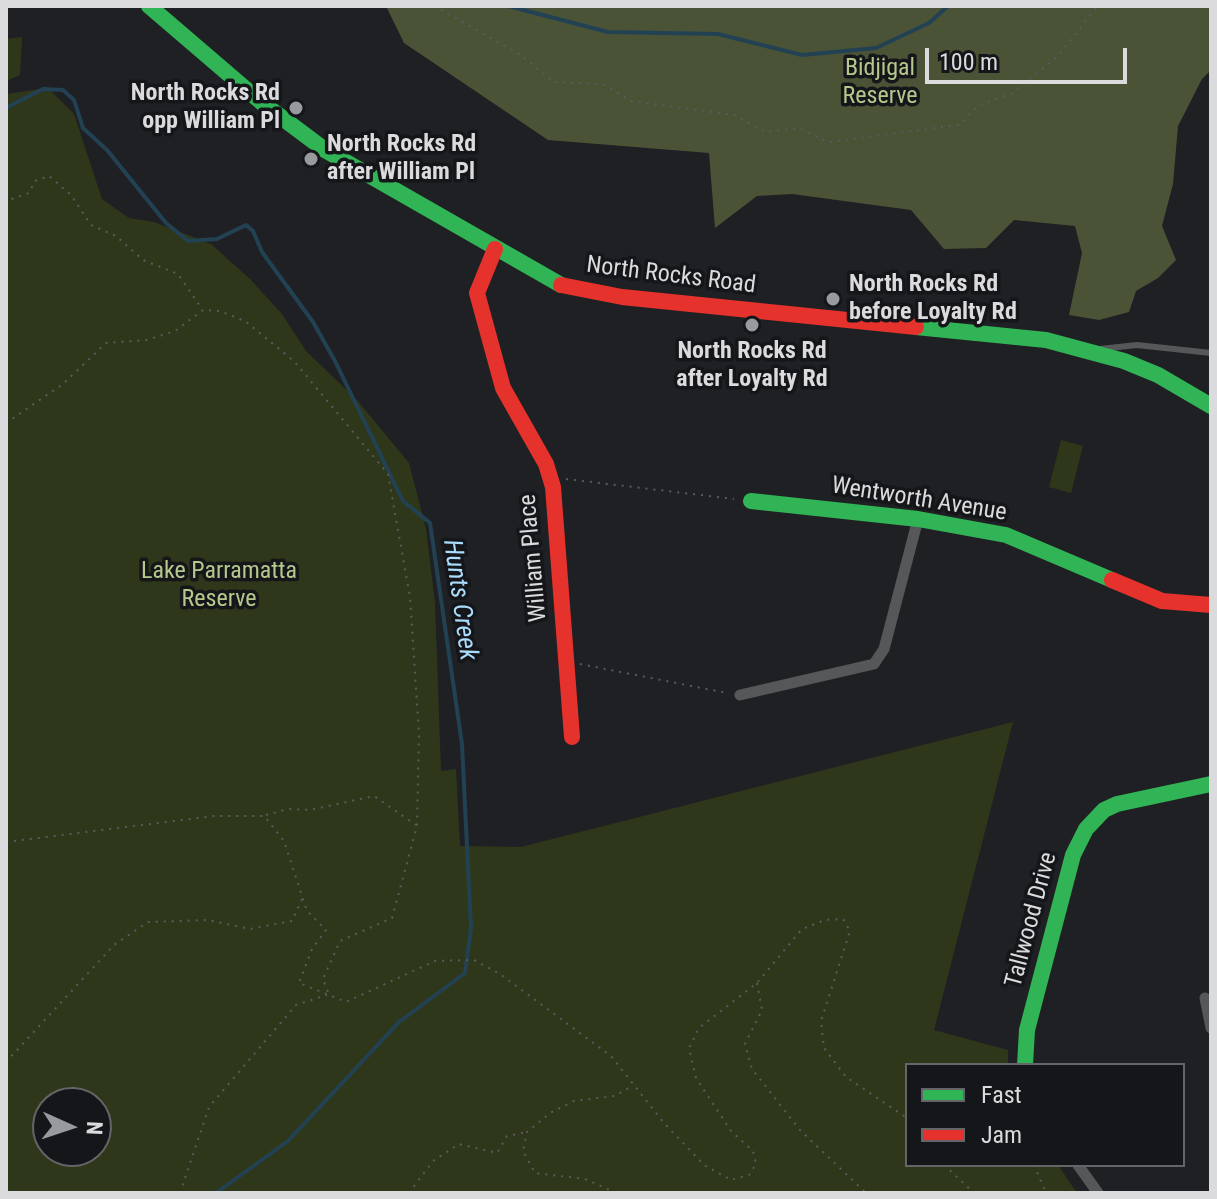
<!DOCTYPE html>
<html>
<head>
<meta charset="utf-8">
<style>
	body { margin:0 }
	#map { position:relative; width:1217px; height:1199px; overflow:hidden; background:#1f2023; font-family:"Roboto Condensed",sans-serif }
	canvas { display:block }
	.frame { position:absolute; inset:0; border:8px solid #dbdbde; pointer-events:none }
	.legend { position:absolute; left:905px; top:1063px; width:280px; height:104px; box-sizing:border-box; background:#15161a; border:2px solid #646568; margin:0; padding:10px 14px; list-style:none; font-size:24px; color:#dbdbde }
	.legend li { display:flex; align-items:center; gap:16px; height:40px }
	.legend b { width:40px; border:2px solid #646568 }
	.north { position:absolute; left:32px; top:1087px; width:80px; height:80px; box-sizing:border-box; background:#15161a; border:2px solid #646568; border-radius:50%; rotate:93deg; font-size:22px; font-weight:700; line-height:32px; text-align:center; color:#dbdbde }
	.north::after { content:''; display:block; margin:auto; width:28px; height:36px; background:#999a9d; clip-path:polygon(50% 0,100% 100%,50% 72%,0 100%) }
	.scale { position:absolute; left:925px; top:48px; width:202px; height:36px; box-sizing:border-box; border:4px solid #dbdbde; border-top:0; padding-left:10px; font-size:24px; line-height:28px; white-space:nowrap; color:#dbdbde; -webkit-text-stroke:6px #15161a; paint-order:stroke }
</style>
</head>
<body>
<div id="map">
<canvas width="1217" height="1199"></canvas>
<div class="frame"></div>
<ul class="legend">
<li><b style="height:10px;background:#30b455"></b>Fast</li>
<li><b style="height:10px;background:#e5322d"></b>Jam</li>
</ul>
<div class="north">N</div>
<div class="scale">100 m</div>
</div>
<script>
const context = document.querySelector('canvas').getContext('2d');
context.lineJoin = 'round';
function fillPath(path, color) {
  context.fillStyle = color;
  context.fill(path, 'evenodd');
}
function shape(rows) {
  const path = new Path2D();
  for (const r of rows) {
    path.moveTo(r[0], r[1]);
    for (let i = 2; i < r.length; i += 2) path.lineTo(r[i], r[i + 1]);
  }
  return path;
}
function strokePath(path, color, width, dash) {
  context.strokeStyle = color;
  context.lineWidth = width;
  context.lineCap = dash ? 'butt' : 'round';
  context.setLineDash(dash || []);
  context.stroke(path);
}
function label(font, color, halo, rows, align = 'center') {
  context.font = font + ' "Roboto Condensed",sans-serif';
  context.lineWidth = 7;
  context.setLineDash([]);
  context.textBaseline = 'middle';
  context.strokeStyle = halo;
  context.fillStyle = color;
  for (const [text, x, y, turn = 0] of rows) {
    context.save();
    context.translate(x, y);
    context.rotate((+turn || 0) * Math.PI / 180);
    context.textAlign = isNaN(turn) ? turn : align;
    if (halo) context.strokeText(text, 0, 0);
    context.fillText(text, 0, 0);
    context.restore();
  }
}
fillPath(shape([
	[22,37,20,75,6,81,6,39],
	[48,88,74,114,102,199,129,218,154,222,211,244,251,280,282,314,306,351,356,399,409,463,426,529,435,603,441,771,456,769,460,846,521,847,1013,722,934,1030,1008,1050,1008,1065,907,1065,907,1165,1058,1165,1077,1193,6,1193,6,94],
	[48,1103,96,1103,96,1151,48,1151],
	[1061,440,1083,446,1071,493,1049,487]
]), '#2f371b');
fillPath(shape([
	[386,6,1211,6,1211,70,1202,79,1178,126,1173,184,1162,226,1176,260,1158,278,1136,291,1129,312,1099,320,1069,315,1082,253,1075,226,1014,220,986,248,944,249,911,210,792,194,757,196,715,228,709,153,548,140,404,43]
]), '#4a5336');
strokePath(shape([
	[508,6,608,32,718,34,802,55,876,48,929,23,948,6],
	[6,108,43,89,63,90,74,100,83,128,107,150,166,223,188,241,217,239,246,225,253,231,262,252,313,322,335,361,403,501,430,523,462,744,471,928,465,973,399,1022,288,1141,216,1193]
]), '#224254', 4);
strokePath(shape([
	[434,6,519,54,554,82,603,84,631,101,735,115,765,132,799,128,828,142,959,125,979,105,1013,93,1059,55,1097,6],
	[6,205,12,199,29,193,35,181,49,176,71,195,91,225,116,236,143,260,178,274,202,309],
	[6,423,63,384,106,343,147,340,175,331,203,310,220,311,245,321,294,361,388,474,410,597,419,734,417,826,392,918,340,941,323,979,328,992],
	[566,479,734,499],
	[580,664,727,693],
	[266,815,288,809,310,810,374,796,416,825],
	[6,842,214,816,264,816,284,841,307,911,326,930,312,949,299,983,346,1002,435,961,474,960,500,974,611,1056,664,1123,704,1165,731,1180,749,1175,756,1164,753,1151,731,1131,696,1078,689,1048,699,1028,757,983,802,929,825,920,843,919,850,931,821,1021,824,1048,846,1077,907,1118],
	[757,983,762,1010,745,1044,752,1069,800,1130,866,1193],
	[6,1062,114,945,148,922,208,920,250,929,292,921,302,899],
	[944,1165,974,1193],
	[1034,1165,1046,1193],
	[180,1193,209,1107,296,1005,327,995],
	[409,1193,433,1161,459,1144,497,1153,507,1136,527,1132],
	[616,1193,585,1179,535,1173,523,1151,527,1132,550,1113,574,1101,615,1096,632,1086]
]), '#5a5b5d', 2, [2, 6]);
strokePath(shape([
	[1100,349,1137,345,1211,353]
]), '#565759', 6);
strokePath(shape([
	[740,695,874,664,884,649,918,519],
	[1205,998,1211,1028],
	[1078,1165,1098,1193]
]), '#565759', 11);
strokePath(shape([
	[149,6,261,102,325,150,561,285],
	[916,327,1046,340,1124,361,1158,375,1211,406],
	[751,501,918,519,1006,535,1112,580],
	[1025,1065,1027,1030,1073,855,1086,829,1104,810,1117,804,1211,784]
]), '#30b455', 16);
strokePath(shape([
	[495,249,477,293,503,388,546,464,553,487,572,737],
	[561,285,622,297,916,327],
	[1112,580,1162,601,1211,605]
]), '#e5322d', 16);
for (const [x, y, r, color] of [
	[296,108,8,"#999a9d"],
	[311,159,8,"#999a9d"],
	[833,299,8,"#999a9d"],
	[752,325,8,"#999a9d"]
]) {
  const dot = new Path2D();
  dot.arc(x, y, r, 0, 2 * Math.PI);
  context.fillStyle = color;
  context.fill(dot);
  strokePath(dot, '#15161a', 3);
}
label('24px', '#b5c88b', '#15161a', [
	["Bidjigal",880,69],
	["Reserve",880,97],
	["Lake Parramatta",219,572],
	["Reserve",219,600]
]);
label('bold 24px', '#dbdbde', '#15161a', [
	["North Rocks Rd",280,94,"right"],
	["opp William Pl",280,122,"right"],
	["North Rocks Rd",327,145],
	["after William Pl",327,173],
	["North Rocks Rd",849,285],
	["before Loyalty Rd",849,313],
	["North Rocks Rd",752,352,"center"],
	["after Loyalty Rd",752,380,"center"]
], 'left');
label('24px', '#dbdbde', '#15161a', [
	["North Rocks Road",671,276,7],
	["Wentworth Avenue",919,500,9],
	["William Place",534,558,-95],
	["Tallwood Drive",1032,920,-75]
]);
label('italic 26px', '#abdcfb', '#15161a', [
	["Hunts Creek",459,600,82]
]);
</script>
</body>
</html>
